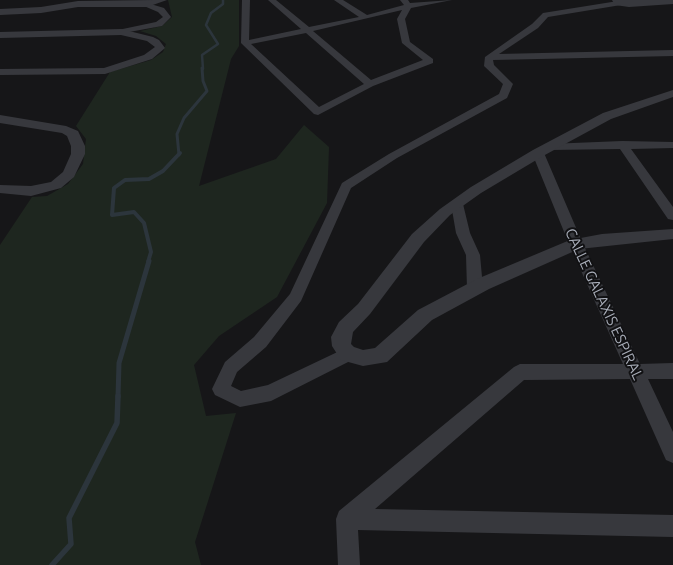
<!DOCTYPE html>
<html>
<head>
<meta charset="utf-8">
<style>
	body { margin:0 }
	canvas { display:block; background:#161618 }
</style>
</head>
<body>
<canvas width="673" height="565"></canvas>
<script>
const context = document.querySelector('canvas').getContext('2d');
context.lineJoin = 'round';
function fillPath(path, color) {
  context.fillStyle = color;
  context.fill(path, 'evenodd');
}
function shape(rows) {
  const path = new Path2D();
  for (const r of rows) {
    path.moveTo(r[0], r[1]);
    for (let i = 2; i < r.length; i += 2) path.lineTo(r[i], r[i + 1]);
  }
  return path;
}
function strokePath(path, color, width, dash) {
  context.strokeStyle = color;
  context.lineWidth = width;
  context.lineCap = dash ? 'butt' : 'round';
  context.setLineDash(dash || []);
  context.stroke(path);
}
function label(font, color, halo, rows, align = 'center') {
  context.font = font + ' Ubuntu,sans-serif';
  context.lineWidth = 4;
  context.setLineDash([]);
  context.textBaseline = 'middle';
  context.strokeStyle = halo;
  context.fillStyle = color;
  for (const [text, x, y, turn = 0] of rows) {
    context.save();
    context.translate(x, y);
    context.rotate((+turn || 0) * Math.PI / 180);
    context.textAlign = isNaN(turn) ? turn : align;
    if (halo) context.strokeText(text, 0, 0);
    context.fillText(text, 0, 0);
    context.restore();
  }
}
fillPath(shape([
	[168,0,239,0,239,46,231,59,199,186,276,159,304,125,329,147,327,203,277,297,219,336,194,365,206,416,236,413,195,542,201,565,0,565,0,245,32,197,47,196,68,184,83,164,86,139,76,126,110,72,151,60,163,52,166,44,156,36,140,31,162,26,172,17]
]), '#1e261f');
strokePath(shape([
	[203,69,202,55,218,44,206,25,211,13,223,4,223,0]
]), '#2c353c', 2.5);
strokePath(shape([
	[179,155,177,134,184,118,207,91,203,81,202,68]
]), '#2c353c', 3);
strokePath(shape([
	[148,262,151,252,144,223,134,212,112,215,114,188,125,180,149,179,163,171,180,153]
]), '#2c353c', 4);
strokePath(shape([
	[118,397,119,363,149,261]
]), '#2c353c', 5);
strokePath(shape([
	[52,565,71,544,69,518,117,423,118,396]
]), '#2c353c', 5.5);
fillPath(shape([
	[242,0,250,0,249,40,301,29,268,0,276,0,309,27,359,17,334,0,343,0,367,15,404,5,400,0,408,0,410,3,452,0,411,8,405,19,410,42,433,59,433,63,373,86,318,115,314,114,241,43,242,0],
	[402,10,397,19,402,43,423,60,371,80,313,31,402,10],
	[306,33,364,84,319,107,251,44,306,33],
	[618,1,622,3,621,5,548,17,538,28,499,54,673,50,673,56,493,60,494,65,513,84,507,98,397,158,351,188,301,301,266,347,237,372,231,386,241,391,268,385,348,347,354,349,356,354,354,359,271,401,240,407,215,395,212,389,225,362,254,337,290,294,342,183,389,154,499,94,503,84,484,66,485,57,532,24,543,13,618,1],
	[144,2,164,8,171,17,162,26,118,34,118,30,156,22,163,17,158,12,144,6,144,2],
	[622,141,673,142,673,148,631,149,673,207,673,220,668,219,620,149,549,150,543,147,549,144,622,141],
	[538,150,544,153,583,244,640,364,673,363,673,379,648,379,673,432,673,463,666,460,630,379,524,380,375,509,673,515,673,537,358,530,360,565,338,565,336,519,339,511,514,367,520,364,623,364,569,244,532,153,538,150],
	[457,200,463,204,470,233,480,255,483,288,480,292,475,294,470,292,467,288,466,255,456,233,451,204,457,200]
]), '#37383d');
fillPath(shape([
	[153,0,167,0,147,7,78,7,41,13,0,15,0,9,41,7,78,1,153,0],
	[612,0,673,0,673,4,629,7,615,5,612,0],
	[121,29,153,37,159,40,165,48,152,59,105,74,0,75,0,69,104,68,144,55,155,47,147,41,121,35,0,38,0,32,121,29],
	[673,90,673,97,611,119,543,156,481,193,450,215,424,242,370,314,353,332,351,344,354,347,363,350,375,348,418,310,477,279,570,240,602,234,673,229,673,239,579,249,489,289,432,320,387,362,363,366,341,360,332,346,331,337,339,322,358,304,412,234,440,209,471,187,533,150,603,113,673,90],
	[0,115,66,126,78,131,85,146,85,154,74,177,61,188,31,196,0,193,0,185,31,186,51,182,63,172,71,154,71,146,67,136,62,133,0,123,0,115]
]), '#37383d');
label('15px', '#a8adb8', '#111113', [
	["CALLE GALAXIS ESPIRAL",604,304,65]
]);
</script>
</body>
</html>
